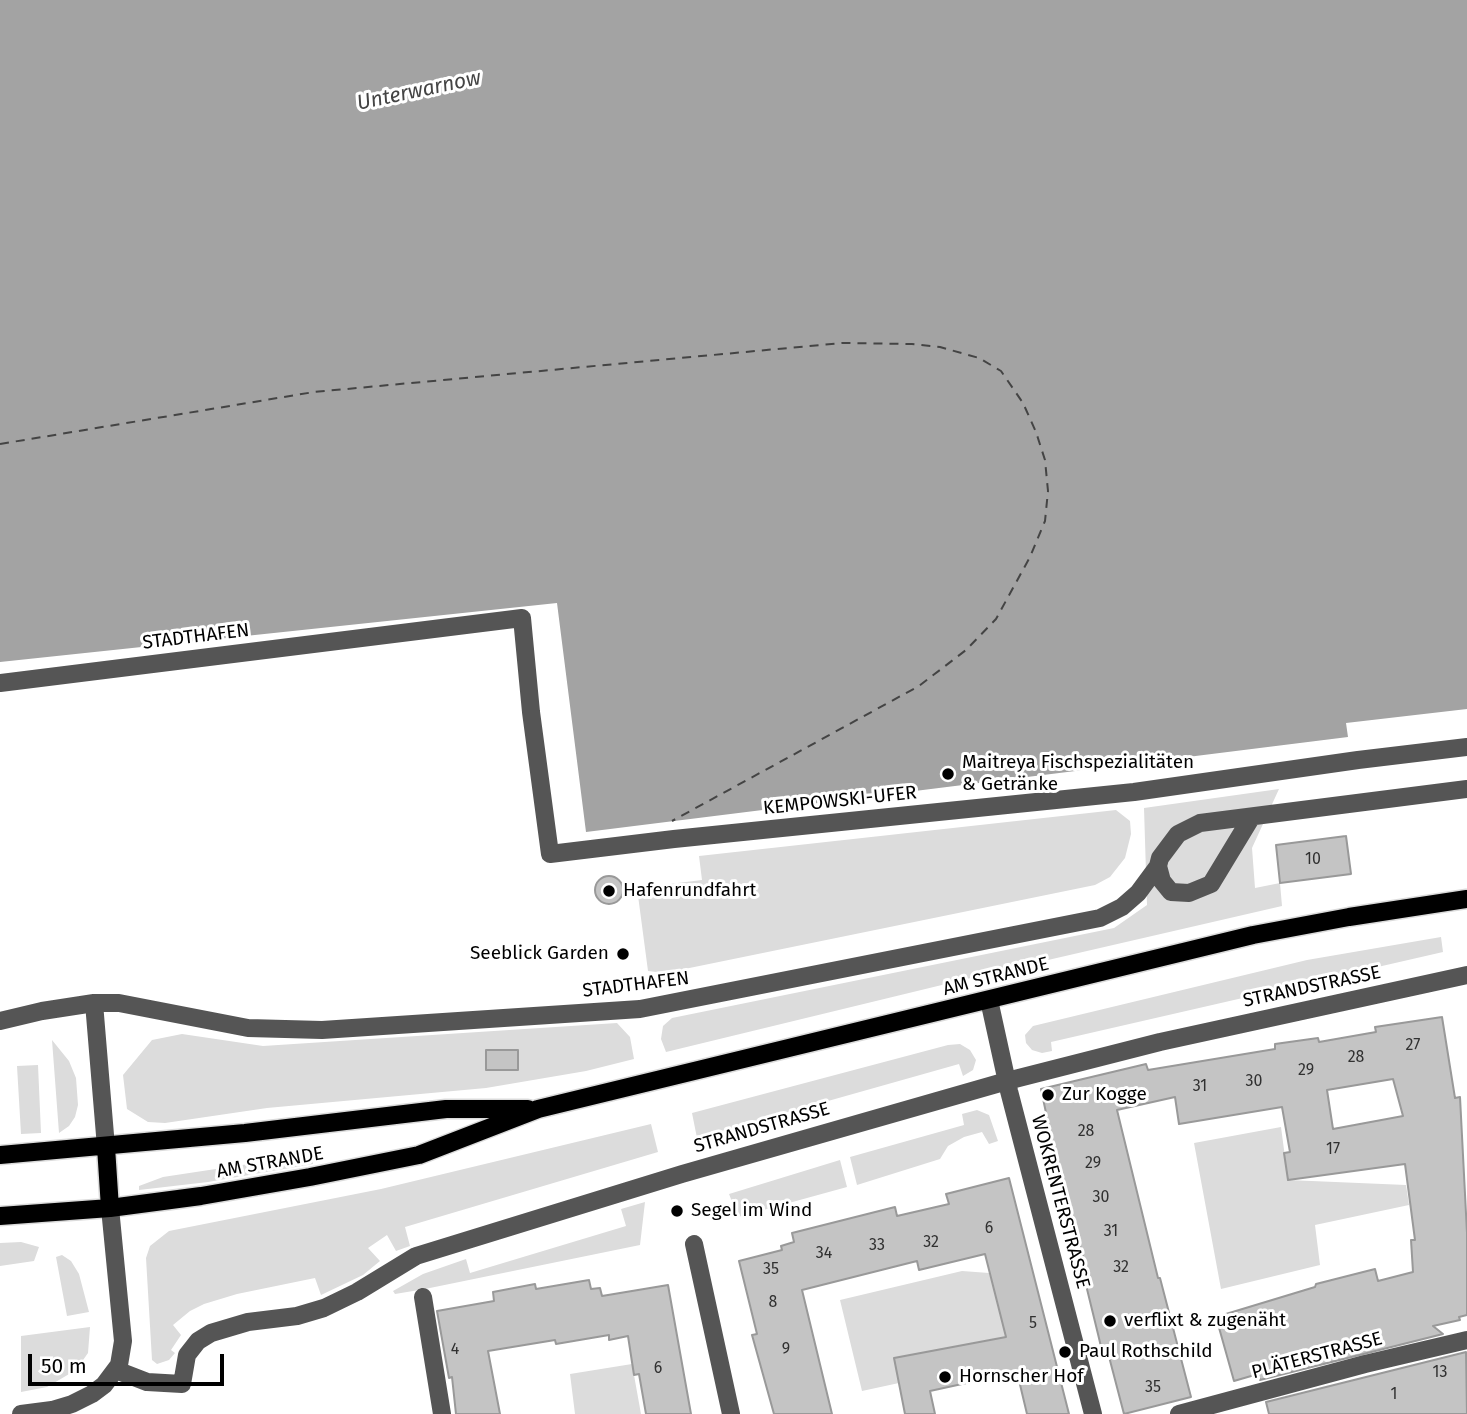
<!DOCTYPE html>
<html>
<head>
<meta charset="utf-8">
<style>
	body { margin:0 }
	#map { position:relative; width:1467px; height:1414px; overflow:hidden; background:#fff; font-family:"Fira Sans",sans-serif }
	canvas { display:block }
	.scale { position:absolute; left:28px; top:1354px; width:196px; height:32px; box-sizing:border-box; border:4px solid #000; border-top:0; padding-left:9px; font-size:21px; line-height:24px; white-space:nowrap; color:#000; -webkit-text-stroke:5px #fff; paint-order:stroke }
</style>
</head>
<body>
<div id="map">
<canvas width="1467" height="1414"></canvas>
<div class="scale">50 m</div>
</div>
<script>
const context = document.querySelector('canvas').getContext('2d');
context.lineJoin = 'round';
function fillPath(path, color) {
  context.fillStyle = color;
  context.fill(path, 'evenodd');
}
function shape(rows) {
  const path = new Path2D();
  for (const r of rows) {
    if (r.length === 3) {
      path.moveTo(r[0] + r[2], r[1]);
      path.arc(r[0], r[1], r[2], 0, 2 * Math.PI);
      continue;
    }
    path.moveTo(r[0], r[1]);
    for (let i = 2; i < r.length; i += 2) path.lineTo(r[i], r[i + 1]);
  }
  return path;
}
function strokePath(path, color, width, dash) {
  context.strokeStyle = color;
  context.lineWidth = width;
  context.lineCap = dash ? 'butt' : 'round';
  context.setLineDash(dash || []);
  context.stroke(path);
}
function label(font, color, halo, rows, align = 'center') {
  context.font = font + ' "Fira Sans",sans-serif';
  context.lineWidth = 6;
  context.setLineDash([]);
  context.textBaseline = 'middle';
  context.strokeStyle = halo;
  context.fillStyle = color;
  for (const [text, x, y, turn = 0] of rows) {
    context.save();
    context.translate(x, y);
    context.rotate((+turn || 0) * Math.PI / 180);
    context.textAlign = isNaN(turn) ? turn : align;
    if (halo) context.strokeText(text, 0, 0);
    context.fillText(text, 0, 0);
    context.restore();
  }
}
fillPath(shape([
	[1279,789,1252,848,1255,888,1280,883,1282,906,983,975,666,1052,661,1039,663,1026,672,1018,1114,928,1147,905,1144,808],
	[1116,810,1130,821,1131,834,1125,858,1110,877,1095,885,665,973,648,971,637,888,702,880,699,856],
	[1441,937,1443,952,1051,1042,1052,1051,1042,1053,1032,1050,1026,1043,1025,1035,1033,1026,1307,960],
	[617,1023,630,1037,634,1059,586,1071,486,1088,267,1108,165,1123,148,1122,127,1109,123,1075,152,1040,182,1034,263,1046],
	[52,1040,69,1061,76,1078,78,1105,75,1117,69,1126,59,1133],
	[960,1044,970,1050,976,1060,973,1070,963,1076,959,1064,697,1138,692,1113,948,1045],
	[38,1065,41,1133,21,1134,17,1066],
	[977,1110,989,1115,998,1141,989,1144,982,1132,964,1137,948,1146,940,1159,857,1185,850,1157,964,1125,962,1114],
	[651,1124,658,1152,405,1227,410,1246,396,1251,387,1235,368,1248,380,1261,363,1275,321,1295,315,1278,237,1294,204,1304,190,1311,173,1325,181,1335,171,1350,175,1353,169,1360,157,1364,152,1360,146,1258,150,1246,169,1231,381,1189],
	[1281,1127,1288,1180,1406,1185,1409,1205,1315,1225,1320,1265,1221,1289,1194,1143],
	[311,1151,313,1164,208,1182,139,1190,139,1186,163,1177,275,1160],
	[840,1160,847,1187,738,1217,729,1194],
	[645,1202,640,1245,425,1289,395,1294,393,1291,423,1274,466,1259,470,1273,626,1226,621,1209],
	[21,1242,39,1247,34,1261,0,1266,0,1243],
	[62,1255,71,1261,79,1274,89,1312,67,1316,56,1257],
	[962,1271,989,1273,1008,1336,894,1358,899,1383,862,1391,840,1300],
	[90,1327,88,1353,76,1370,47,1387,21,1392,21,1336],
	[632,1364,641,1414,575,1414,570,1374]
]), '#dcdcdc');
fillPath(shape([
	[0,0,1467,0,1467,709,1346,723,1348,737,586,832,557,603,0,662]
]), '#a3a3a3');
strokePath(shape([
	[0,444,314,392,842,343,912,344,940,347,979,358,1001,371,1023,403,1036,432,1045,460,1048,491,1045,521,1030,557,996,619,966,650,919,686,672,821]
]), '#444', 2, [9, 7]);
const building = shape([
	[1346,836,1351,874,1280,883,1276,845,1346,836],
	[609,890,14],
	[1442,1017,1455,1098,1460,1097,1467,1233,1467,1315,1459,1317,1460,1320,1433,1326,1443,1334,1260,1380,1258,1374,1234,1381,1216,1317,1315,1287,1316,1284,1375,1269,1378,1281,1413,1272,1411,1240,1415,1240,1405,1164,1288,1180,1284,1153,1290,1152,1282,1107,1179,1124,1175,1097,1117,1110,1158,1278,1160,1278,1191,1397,1124,1414,1107,1349,1102,1351,1098,1334,1086,1285,1090,1284,1069,1203,1066,1204,1061,1184,1041,1089,1146,1064,1148,1070,1275,1049,1275,1044,1318,1038,1319,1042,1376,1032,1375,1027,1442,1017],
	[1393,1079,1403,1116,1333,1129,1327,1090,1393,1079],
	[486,1050,518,1050,518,1070,486,1070,486,1050],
	[1009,1178,1069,1414,1027,1414,1017,1372,930,1391,935,1414,905,1414,894,1358,1006,1337,985,1254,919,1270,917,1261,802,1290,832,1414,774,1414,752,1335,757,1334,739,1261,782,1250,781,1246,794,1242,792,1233,895,1207,897,1216,949,1204,946,1194,1009,1178],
	[589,1280,591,1289,600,1288,602,1296,668,1285,691,1414,646,1414,639,1374,634,1375,628,1336,609,1340,609,1335,556,1344,555,1340,488,1351,500,1414,456,1414,452,1377,449,1378,437,1311,494,1301,493,1292,535,1284,536,1289,589,1280],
	[1466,1352,1467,1414,1269,1414,1266,1402,1466,1352]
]);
fillPath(building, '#c4c4c4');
strokePath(building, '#999', 2);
const major = shape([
	[106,1147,110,1208],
	[0,1155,245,1133,446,1109,528,1109],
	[0,1216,110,1208,201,1196,310,1177,419,1155,538,1109,1253,935,1349,917,1467,899]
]);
strokePath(major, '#dbdbdb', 21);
strokePath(shape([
	[0,683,522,618,531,712,550,854,674,839,1134,792,1358,760,1467,747],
	[1251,818,1211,884,1189,893,1171,892,1162,881,1158,866,1160,858,1178,834,1200,823,1467,789],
	[989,1000,1009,1091,1093,1414],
	[94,1003,106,1147],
	[0,1021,42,1011,94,1003,119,1003,248,1028,322,1030,640,1009,1100,918,1122,907,1138,893,1158,866],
	[694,1244,731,1414],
	[423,1297,442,1414],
	[116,1370,147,1382,182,1384,187,1355,198,1341,211,1333,248,1322,297,1316,324,1308,357,1292,416,1256,682,1174,1007,1081,1160,1042,1467,975],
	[21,1414,52,1410,72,1404,92,1394,104,1385,119,1365,123,1341,110,1208],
	[1179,1414,1365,1364,1467,1340]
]), '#555', 18);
strokePath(major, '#000', 18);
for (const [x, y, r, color] of [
	[948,774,7,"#000"],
	[609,891,7,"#000"],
	[623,954,7,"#000"],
	[1048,1095,7,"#000"],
	[677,1211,7,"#000"],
	[1110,1321,7,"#000"],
	[1065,1352,7,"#000"],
	[945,1377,7,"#000"]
]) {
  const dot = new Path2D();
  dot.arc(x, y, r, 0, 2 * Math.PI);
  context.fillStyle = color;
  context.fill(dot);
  strokePath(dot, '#fff', 2.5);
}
label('16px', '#313131', null, [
	["10",1313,860],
	["27",1413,1046],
	["28",1356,1058],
	["29",1306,1071],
	["30",1254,1082],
	["31",1200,1087],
	["28",1086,1132],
	["17",1333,1150],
	["29",1093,1164],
	["30",1101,1198],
	["6",989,1229],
	["31",1111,1232],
	["32",931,1243],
	["33",877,1246],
	["34",824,1254],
	["32",1121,1268],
	["35",771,1270],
	["8",773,1303],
	["5",1033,1324],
	["4",455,1350],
	["9",786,1350],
	["6",658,1369],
	["13",1440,1373],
	["35",1153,1388],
	["1",1394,1395]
]);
label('19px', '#000', '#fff', [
	["STADTHAFEN",196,637,-7],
	["KEMPOWSKI-UFER",840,801,-6],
	["AM STRANDE",996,977,-14],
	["STADTHAFEN",636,985,-7],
	["STRANDSTRASSE",1312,987,-12],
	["STRANDSTRASSE",762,1128,-16],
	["AM STRANDE",270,1163,-10],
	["WOKRENTERSTRASSE",1060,1202,75],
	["PLÄTERSTRASSE",1317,1356,-15]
]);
label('19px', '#000', '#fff', [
	["Maitreya Fischspezialitäten",962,763],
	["& Getränke",962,785],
	["Hafenrundfahrt",623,891],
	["Seeblick Garden",609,954,"right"],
	["Zur Kogge",1062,1095],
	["Segel im Wind",691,1211],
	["verflixt & zugenäht",1124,1321],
	["Paul Rothschild",1079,1352],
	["Hornscher Hof",959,1377]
], 'left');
label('italic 21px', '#444', '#fff', [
	["Unterwarnow",419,91,-12]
]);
</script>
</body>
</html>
